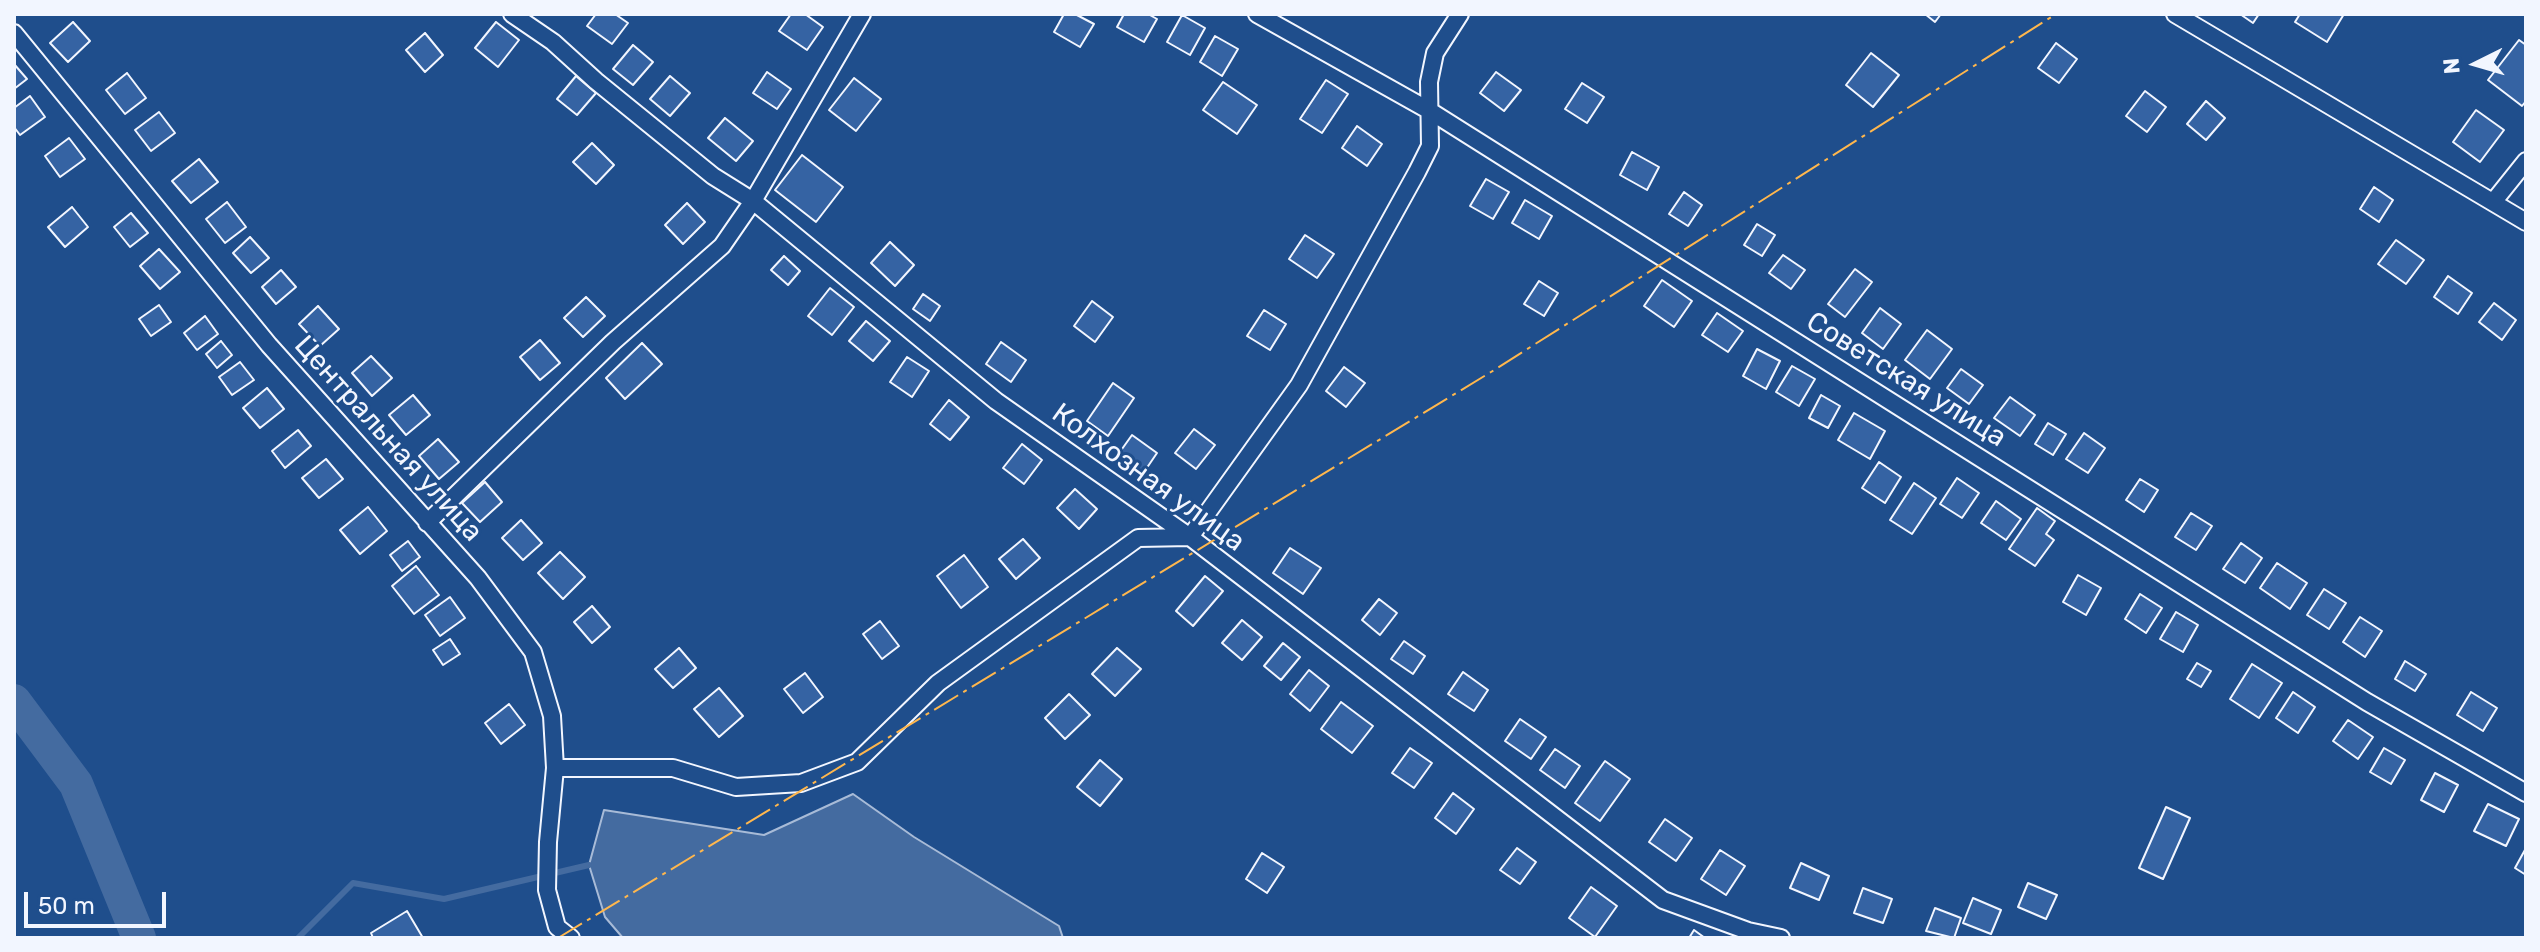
<!DOCTYPE html>
<html>
<head>
<meta charset="utf-8">
<style>
	body { margin:0 }
	#map { position:relative; width:2540px; height:952px; overflow:hidden; background:#1f4e8c; font-family:Rubik,sans-serif }
	canvas { display:block }
	.frame { position:absolute; inset:0; border:16px solid #f2f6ff; pointer-events:none }
	.north { position:absolute; left:2436px; top:24px; width:80px; height:80px; -webkit-text-stroke:6px #1f4e8c; paint-order:stroke; rotate:265deg; font-size:22px; font-weight:700; line-height:32px; text-align:center; color:#f2f6ff }
	.north::after { content:''; display:block; margin:auto; width:28px; height:36px; background:#f2f6ff; clip-path:polygon(50% 0,100% 100%,50% 72%,0 100%) }
	.scale { position:absolute; left:24px; top:892px; width:142px; height:36px; box-sizing:border-box; border:4px solid #f2f6ff; border-top:0; padding-left:10px; font-size:24px; line-height:28px; white-space:nowrap; color:#f2f6ff; -webkit-text-stroke:6px #1f4e8c; paint-order:stroke }
</style>
</head>
<body>
<div id="map">
<canvas width="2540" height="952"></canvas>
<div class="frame"></div>
<div class="north">N</div>
<div class="scale">50 m</div>
</div>
<script>
const context = document.querySelector('canvas').getContext('2d');
context.lineJoin = 'round';
function fillPath(path, color) {
  context.fillStyle = color;
  context.fill(path, 'evenodd');
}
function shape(rows) {
  const path = new Path2D();
  for (const r of rows) {
    path.moveTo(r[0], r[1]);
    for (let i = 2; i < r.length; i += 2) path.lineTo(r[i], r[i + 1]);
  }
  return path;
}
function strokePath(path, color, width, dash) {
  context.strokeStyle = color;
  context.lineWidth = width;
  context.lineCap = dash ? 'butt' : 'round';
  context.setLineDash(dash || []);
  context.stroke(path);
}
function label(font, color, halo, rows, align = 'center') {
  context.font = font + ' Rubik,sans-serif';
  context.lineWidth = 6;
  context.setLineDash([]);
  context.textBaseline = 'middle';
  context.strokeStyle = halo;
  context.fillStyle = color;
  for (const [text, x, y, turn = 0] of rows) {
    context.save();
    context.translate(x, y);
    context.rotate((+turn || 0) * Math.PI / 180);
    context.textAlign = isNaN(turn) ? turn : align;
    if (halo) context.strokeText(text, 0, 0);
    context.fillText(text, 0, 0);
    context.restore();
  }
}
const water = shape([
	[853,794,914,837,1059,926,1063,938,623,938,605,917,589,865,604,810,764,835,853,794]
]);
fillPath(water, '#446ba0');
strokePath(water, '#a8bbd7', 2);
strokePath(shape([
	[298,938,353,883,444,899,589,865]
]), '#446ba0', 6);
strokePath(shape([
	[14,701,76,784,139,938]
]), '#446ba0', 34);
const building = shape([
	[596,14,615,14,628,23,612,44,587,26,596,14],
	[791,14,805,14,823,27,807,50,779,31,791,14],
	[1064,14,1075,14,1094,24,1080,47,1054,32,1064,14],
	[1124,14,1148,14,1157,19,1144,42,1117,27,1124,14],
	[1925,14,1941,14,1935,22,1925,14],
	[2240,14,2259,14,2253,23,2240,14],
	[2300,14,2344,14,2327,42,2295,22,2300,14],
	[1182,15,1205,28,1190,55,1167,42,1182,15],
	[73,22,90,41,68,62,50,43,73,22],
	[496,22,519,40,498,67,475,48,496,22],
	[425,33,443,55,425,72,406,50,425,33],
	[1215,36,1238,49,1222,76,1200,62,1215,36],
	[2519,40,2526,45,2526,101,2522,106,2488,80,2519,40],
	[2056,43,2077,59,2059,83,2038,68,2056,43],
	[633,45,653,62,633,85,613,69,633,45],
	[1871,53,1899,75,1873,107,1846,85,1871,53],
	[14,64,27,79,14,89,14,64],
	[767,72,791,89,777,109,753,93,767,72],
	[1496,72,1521,90,1504,111,1480,93,1496,72],
	[127,73,146,98,125,114,106,90,127,73],
	[576,76,596,93,577,115,557,99,576,76],
	[670,76,690,93,670,116,650,99,670,76],
	[854,78,881,99,856,131,829,110,854,78],
	[1326,80,1348,94,1322,133,1300,119,1326,80],
	[1223,82,1257,105,1237,134,1203,110,1223,82],
	[1582,83,1604,97,1587,123,1565,109,1582,83],
	[2145,91,2166,107,2147,132,2126,116,2145,91],
	[30,96,45,117,20,135,14,127,14,108,30,96],
	[2206,101,2225,118,2206,140,2187,124,2206,101],
	[2476,110,2504,130,2480,162,2453,142,2476,110],
	[159,112,175,133,151,151,135,130,159,112],
	[725,118,753,141,736,161,708,138,725,118],
	[1357,126,1382,144,1367,166,1342,148,1357,126],
	[69,138,85,159,60,177,45,156,69,138],
	[592,143,614,165,596,184,573,162,592,143],
	[1632,152,1659,167,1647,190,1620,175,1632,152],
	[802,155,843,187,816,222,775,190,802,155],
	[199,159,218,182,191,203,172,181,199,159],
	[1486,179,1509,192,1493,219,1470,206,1486,179],
	[2374,187,2393,200,2379,222,2360,209,2374,187],
	[1684,192,1702,205,1688,226,1669,214,1684,192],
	[1525,200,1552,216,1539,239,1512,223,1525,200],
	[227,202,246,227,225,243,206,219,227,202],
	[687,203,705,222,683,244,665,225,687,203],
	[72,207,88,227,65,247,48,227,72,207],
	[131,213,148,233,130,247,114,227,131,213],
	[1757,224,1775,235,1762,256,1744,245,1757,224],
	[1305,235,1334,254,1317,278,1289,259,1305,235],
	[250,237,269,258,251,273,233,253,250,237],
	[2396,240,2424,260,2406,284,2378,264,2396,240],
	[890,242,914,265,895,286,871,263,890,242],
	[159,249,180,272,160,289,140,266,159,249],
	[1783,255,1805,270,1791,289,1769,273,1783,255],
	[784,256,800,271,788,285,771,270,784,256],
	[1855,269,1872,282,1845,317,1828,304,1855,269],
	[281,270,296,287,276,304,262,287,281,270],
	[2448,276,2472,293,2458,314,2434,297,2448,276],
	[1662,280,1692,301,1674,327,1644,306,1662,280],
	[1539,281,1558,293,1544,316,1524,304,1539,281],
	[830,288,854,307,832,335,808,316,830,288],
	[923,294,940,306,930,321,913,309,923,294],
	[586,297,605,316,583,337,564,318,586,297],
	[1092,301,1113,317,1095,342,1074,326,1092,301],
	[2494,303,2516,320,2502,340,2479,322,2494,303],
	[159,305,171,322,151,336,139,319,159,305],
	[318,306,339,329,320,346,299,324,318,306],
	[1880,308,1901,324,1883,349,1862,333,1880,308],
	[1264,310,1286,324,1270,350,1247,336,1264,310],
	[1717,313,1743,331,1728,352,1702,335,1717,313],
	[205,316,218,334,197,350,184,333,205,316],
	[866,321,890,341,873,361,849,341,866,321],
	[1927,330,1952,349,1930,379,1905,360,1927,330],
	[540,340,560,363,540,380,520,357,540,340],
	[221,341,232,355,217,368,206,354,221,341],
	[1001,342,1026,360,1011,382,986,364,1001,342],
	[642,343,662,364,625,399,606,378,642,343],
	[1757,349,1780,361,1766,389,1743,376,1757,349],
	[371,356,392,378,372,396,352,373,371,356],
	[907,357,929,371,912,397,890,382,907,357],
	[240,362,254,380,232,395,219,377,240,362],
	[1792,366,1815,379,1799,406,1776,392,1792,366],
	[1344,367,1365,383,1346,407,1326,391,1344,367],
	[1961,369,1983,385,1969,404,1947,388,1961,369],
	[1113,383,1134,398,1108,436,1087,421,1113,383],
	[267,388,284,409,260,428,243,408,267,388],
	[413,395,430,415,406,435,389,415,413,395],
	[1821,395,1840,406,1828,428,1809,418,1821,395],
	[2010,397,2035,415,2020,436,1994,418,2010,397],
	[949,400,969,417,950,440,930,424,949,400],
	[1854,413,1885,431,1870,459,1838,440,1854,413],
	[2048,423,2066,434,2053,455,2035,444,2048,423],
	[1194,429,1215,445,1196,469,1175,453,1194,429],
	[298,430,311,446,285,468,272,451,298,430],
	[2084,433,2105,448,2088,473,2066,459,2084,433],
	[1132,435,1157,453,1142,475,1117,456,1132,435],
	[438,439,459,462,439,479,419,456,438,439],
	[1022,444,1042,460,1024,484,1003,468,1022,444],
	[326,459,343,479,319,498,302,478,326,459],
	[1879,462,1901,477,1885,503,1862,488,1879,462],
	[1957,478,1979,493,1962,518,1940,504,1957,478],
	[2140,479,2158,490,2144,512,2126,500,2140,479],
	[485,482,502,502,480,522,462,503,485,482],
	[1914,483,1936,498,1912,534,1890,520,1914,483],
	[1075,489,1097,509,1079,529,1057,508,1075,489],
	[1996,501,2021,519,2006,540,1981,523,1996,501],
	[368,507,387,531,360,554,340,530,368,507],
	[2037,508,2055,521,2046,534,2054,540,2035,566,2009,549,2037,508],
	[2191,513,2212,526,2196,550,2175,537,2191,513],
	[521,520,542,543,523,560,502,538,521,520],
	[1023,539,1040,558,1016,579,999,559,1023,539],
	[408,541,420,557,402,571,390,555,408,541],
	[2241,543,2262,558,2245,583,2223,569,2241,543],
	[1290,548,1321,568,1303,594,1273,573,1290,548],
	[560,552,585,577,563,599,538,573,560,552],
	[964,555,988,587,961,608,937,576,964,555],
	[2277,563,2307,583,2290,609,2260,588,2277,563],
	[416,566,439,595,414,614,392,586,416,566],
	[2078,575,2101,588,2086,615,2063,602,2078,575],
	[1205,576,1223,591,1193,626,1176,611,1205,576],
	[2324,589,2346,603,2329,629,2307,615,2324,589],
	[2140,594,2162,608,2146,633,2125,619,2140,594],
	[450,597,465,618,440,636,425,615,450,597],
	[1379,599,1397,613,1380,635,1362,620,1379,599],
	[592,606,610,627,592,643,574,622,592,606],
	[2176,612,2198,625,2183,652,2160,639,2176,612],
	[2360,617,2382,631,2365,657,2343,642,2360,617],
	[1242,620,1262,637,1242,660,1222,643,1242,620],
	[880,621,899,646,882,659,863,634,880,621],
	[450,639,460,654,443,665,433,650,450,639],
	[1404,641,1425,656,1413,674,1391,659,1404,641],
	[1283,643,1300,657,1281,680,1264,666,1283,643],
	[679,648,696,668,673,688,655,669,679,648],
	[1117,648,1141,669,1115,696,1092,674,1117,648],
	[2405,661,2426,674,2415,691,2395,679,2405,661],
	[2197,663,2211,671,2201,687,2187,679,2197,663],
	[2252,664,2282,683,2259,718,2230,699,2252,664],
	[1309,670,1329,686,1310,711,1290,694,1309,670],
	[1463,672,1488,690,1474,711,1448,694,1463,672],
	[805,673,823,697,803,713,784,689,805,673],
	[719,688,743,716,719,737,694,709,719,688],
	[2293,692,2315,707,2298,733,2276,718,2293,692],
	[2471,692,2497,708,2483,731,2457,715,2471,692],
	[1069,694,1090,715,1065,739,1045,718,1069,694],
	[1341,702,1373,726,1352,753,1321,729,1341,702],
	[509,704,525,725,501,744,485,723,509,704],
	[1520,719,1546,737,1531,759,1505,741,1520,719],
	[2348,720,2373,737,2358,759,2333,741,2348,720],
	[1410,748,1432,763,1414,788,1392,773,1410,748],
	[2384,748,2405,760,2391,784,2370,772,2384,748],
	[1555,749,1580,766,1565,788,1540,770,1555,749],
	[1100,760,1122,779,1100,806,1077,787,1100,760],
	[1605,761,1630,779,1600,821,1575,803,1605,761],
	[2435,773,2458,785,2444,812,2421,800,2435,773],
	[1453,793,1474,809,1456,834,1435,818,1453,793],
	[2488,804,2519,819,2506,846,2474,831,2488,804],
	[2166,807,2190,818,2163,879,2139,868,2166,807],
	[1665,819,1692,838,1676,861,1649,842,1665,819],
	[1517,848,1536,862,1520,884,1500,870,1517,848],
	[2526,848,2526,875,2515,868,2526,848],
	[1720,850,1745,866,1726,895,1701,879,1720,850],
	[1262,853,1284,867,1267,893,1246,879,1262,853],
	[1801,863,1829,876,1819,900,1790,888,1801,863],
	[2028,883,2057,895,2046,919,2018,907,2028,883],
	[1591,887,1617,906,1595,937,1569,918,1591,887],
	[1863,888,1892,899,1883,923,1854,913,1863,888],
	[1973,898,2001,910,1991,934,1963,923,1973,898],
	[1935,908,1961,918,1954,938,1926,931,1935,908],
	[407,911,423,938,373,938,371,933,407,911],
	[1694,930,1705,938,1689,938,1694,930]
]);
fillPath(building, '#3563a3');
strokePath(building, '#f2f6ff', 2);
const street = shape([
	[512,14,553,42,596,81,713,176,753,201,996,401,1190,537,1663,900,1748,931,1781,938],
	[1257,14,1430,111,2367,702,2526,793],
	[2175,14,2526,222],
	[14,33,269,345,478,578,533,652,552,716,555,768,548,842,547,890,557,927,571,938],
	[2494,201,2526,161],
	[427,523,613,342,722,246,753,201,862,14],
	[555,768,673,768,736,787,801,783,857,762,938,683,1138,538,1190,537,1299,385,1417,172,1430,146,1429,82,1435,53,1460,14]
]);
strokePath(street, '#f2f6ff', 20);
strokePath(street, '#1f4e8c', 16);
strokePath(shape([
	[558,938,1491,372,2056,14]
]), '#ffb74d', 2, [28, 6, 4, 6]);
label('28px', '#f2f6ff', '#1f4e8c', [
	["Советская улица",1906,380,32],
	["Центральная улица",388,439,48],
	["Колхозная улица",1148,478,36]
]);
</script>
</body>
</html>
